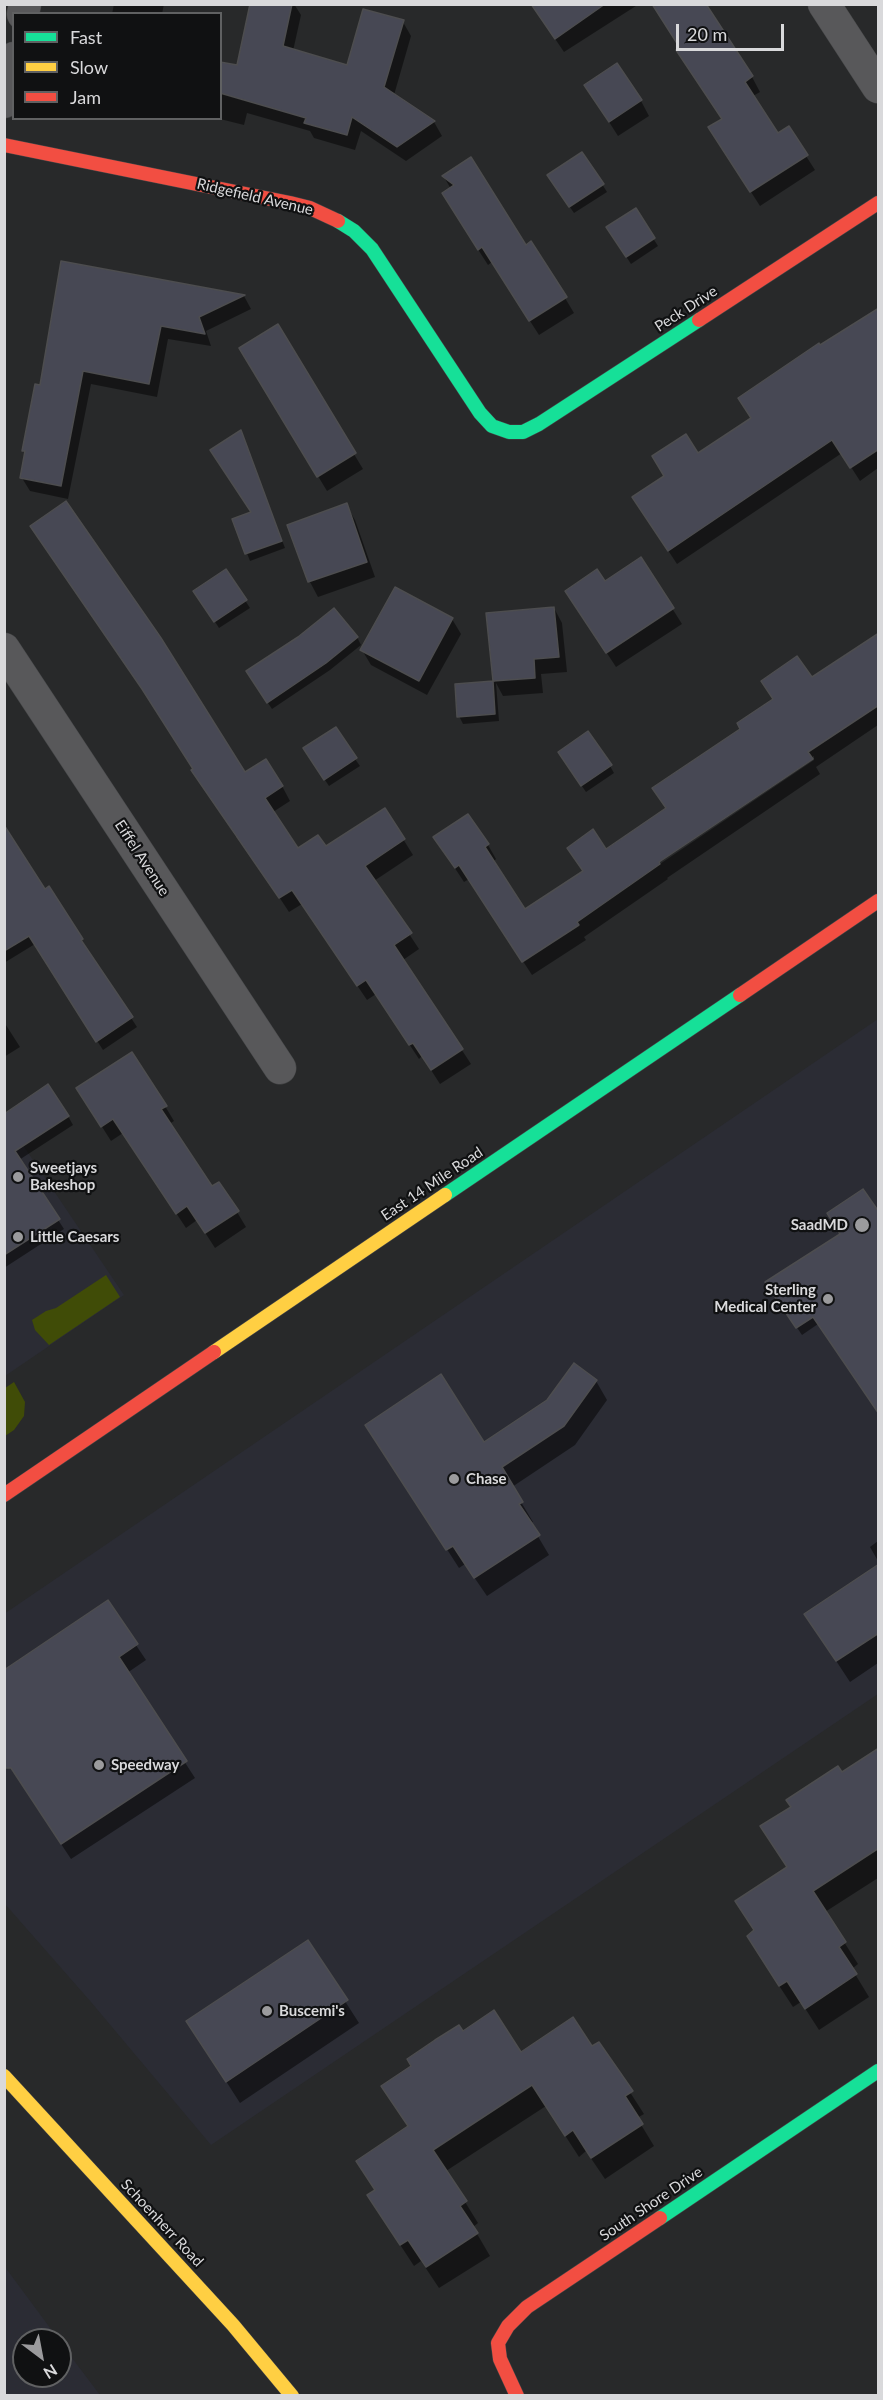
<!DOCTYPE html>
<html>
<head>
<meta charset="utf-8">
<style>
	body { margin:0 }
	#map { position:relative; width:883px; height:2400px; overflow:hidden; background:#28292a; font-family:Lato,sans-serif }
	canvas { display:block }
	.frame { position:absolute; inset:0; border:6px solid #d9d9db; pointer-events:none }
	.legend { position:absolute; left:12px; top:12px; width:210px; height:108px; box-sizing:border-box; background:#101112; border:2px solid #606162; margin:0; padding:8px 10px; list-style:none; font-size:18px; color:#d9d9db }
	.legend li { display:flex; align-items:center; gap:12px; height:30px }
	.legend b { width:30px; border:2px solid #606162 }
	.north { position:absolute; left:12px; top:2328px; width:60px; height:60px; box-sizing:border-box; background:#101112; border:2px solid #606162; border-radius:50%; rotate:148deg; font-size:16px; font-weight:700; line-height:24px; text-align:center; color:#d9d9db }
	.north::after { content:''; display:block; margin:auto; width:21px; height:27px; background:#9b9b9d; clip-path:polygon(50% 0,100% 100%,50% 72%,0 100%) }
	.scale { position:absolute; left:676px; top:24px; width:108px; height:27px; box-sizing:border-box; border:3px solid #d9d9db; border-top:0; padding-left:8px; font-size:18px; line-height:21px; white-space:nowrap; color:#d9d9db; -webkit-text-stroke:4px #101112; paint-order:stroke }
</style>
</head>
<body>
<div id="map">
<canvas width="883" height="2400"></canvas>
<div class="frame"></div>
<ul class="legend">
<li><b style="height:8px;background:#16e098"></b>Fast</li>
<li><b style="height:8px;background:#ffcf43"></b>Slow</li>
<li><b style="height:8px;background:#f24e42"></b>Jam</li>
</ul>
<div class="north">N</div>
<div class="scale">20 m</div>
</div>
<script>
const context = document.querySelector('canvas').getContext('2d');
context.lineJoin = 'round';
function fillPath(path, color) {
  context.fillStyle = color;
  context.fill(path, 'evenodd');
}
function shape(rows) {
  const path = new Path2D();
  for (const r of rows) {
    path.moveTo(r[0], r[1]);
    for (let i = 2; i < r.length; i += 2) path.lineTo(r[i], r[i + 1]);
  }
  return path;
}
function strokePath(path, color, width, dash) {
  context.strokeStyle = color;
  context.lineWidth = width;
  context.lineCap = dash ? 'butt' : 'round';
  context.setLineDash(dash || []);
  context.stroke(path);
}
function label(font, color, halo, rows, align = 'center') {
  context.font = font + ' Lato,sans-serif';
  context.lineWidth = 4.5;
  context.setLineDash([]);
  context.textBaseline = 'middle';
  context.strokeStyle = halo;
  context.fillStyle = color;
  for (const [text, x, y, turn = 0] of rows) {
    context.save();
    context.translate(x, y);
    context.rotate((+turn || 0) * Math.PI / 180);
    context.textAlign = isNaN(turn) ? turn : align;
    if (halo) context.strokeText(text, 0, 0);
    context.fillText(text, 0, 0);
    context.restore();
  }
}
fillPath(shape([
	[878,1019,878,1694,211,2145,91,2002,5,1904,4,1614],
	[4,1117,124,1295,5,1376,4,1376],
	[5,2267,59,2340,24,2340,24,2376,60,2376,60,2342,100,2395,5,2395]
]), '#2b2c34');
fillPath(shape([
	[106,1275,120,1297,49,1345,35,1330,32,1320,46,1311,56,1308],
	[14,1382,25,1402,24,1416,14,1430,5,1436,5,1388]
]), '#404c07');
fillPath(shape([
	[114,4,164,4,162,14,112,14],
	[252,4,294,4,301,15,293,51,348,67,403,22,411,36,394,95,434,122,442,136,406,161,361,131,355,150,314,138,310,131,247,113,244,125,216,118,220,118,220,63,238,67],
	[537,4,639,4,564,52,543,21],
	[681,48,752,77,760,92,753,96,777,135,806,156,815,170,760,206,719,142,723,120],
	[595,100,641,101,649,116,618,136],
	[471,160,525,247,565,298,574,313,539,335,492,262,488,265,452,209,451,189,444,177],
	[553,183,602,184,607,192,574,213],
	[635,210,658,246,631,264,612,235],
	[62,263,244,296,251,309,206,331,211,346,168,339,157,397,91,384,68,499,30,491,22,478,26,455,24,450,41,387],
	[878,310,878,468,860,481,842,453,677,564,642,511,698,455,752,419,820,347],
	[250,364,317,393,363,469,327,491],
	[240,432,285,548,250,561,234,520,253,513],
	[346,505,355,520,375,577,318,597,310,582,289,526],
	[32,527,245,774,282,786,290,801,273,812,298,850,326,849,385,810,413,855,374,881,419,949,403,960,471,1064,440,1084,422,1056,419,1059,376,994,367,1000,302,904,289,912,238,835,236,837,152,704],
	[641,559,682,624,616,667,576,606,605,583],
	[226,571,250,608,219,628,200,598],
	[554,608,562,623,567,672,541,674,543,693,503,696,496,683,499,721,463,724,459,716,456,685,495,682,487,614],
	[452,619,461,634,427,695,371,665,362,650],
	[878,635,878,725,816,767,820,774,667,878,668,879,584,937,586,940,532,975,469,879,464,882,435,838,468,816,488,845,496,859,493,862,525,911,584,872,606,851,667,809,742,729,774,700,763,682,812,680],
	[814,756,814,760,654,868,652,865],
	[357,637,361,645,330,670,272,709,252,679],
	[309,756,355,759,360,766,329,786],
	[564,760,610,766,614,773,586,792],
	[4,916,81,940,86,949,137,1027,103,1050,35,944,4,963],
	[4,1022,20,1047,4,1057],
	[87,1103,165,1106,174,1121,169,1124,212,1188,237,1212,246,1227,215,1248,197,1220,186,1228,123,1133,111,1141],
	[4,1115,68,1116,73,1125,19,1160,64,1229,4,1268],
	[842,1234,818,1324,802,1335,771,1289],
	[596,1381,607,1400,575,1445,512,1487,533,1522,530,1523,549,1555,487,1596,465,1564,459,1568,367,1425,484,1444],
	[878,1541,878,1561,870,1547],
	[878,1566,878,1663,850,1682,806,1615],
	[107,1602,146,1660,127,1673,195,1778,71,1859,4,1758],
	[878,1763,878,1878,825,1912,858,1964,852,1969,869,1997,819,2030,801,2002,793,2007,761,1958,755,1932,737,1902,788,1869,762,1827,842,1774],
	[307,1942,359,2023,240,2103,188,2022],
	[463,2033,520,2054,592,2048,599,2044,644,2114,637,2118,654,2146,605,2179,586,2151,579,2157,546,2106,446,2171,478,2223,473,2227,490,2256,439,2288,421,2261,414,2266,382,2217,375,2191,358,2161,409,2127,396,2108]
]), '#0007');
const building = shape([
	[250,4,292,4,283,46,347,65,363,9,404,20,384,87,435,121,397,147,352,117,347,135,304,123,306,118,220,93,220,62,237,65,250,4],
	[531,4,605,4,555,39,531,4],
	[652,4,706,4,753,76,745,82,778,133,789,126,808,155,750,192,708,127,722,119,676,50,680,48,652,4],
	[617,63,642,100,609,122,584,85,617,63],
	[582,152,604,184,569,207,547,175,582,152],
	[471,157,526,245,531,241,567,297,529,321,482,247,478,250,442,193,454,185,442,176,471,157],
	[636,208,655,238,626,257,606,227,636,208],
	[61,261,245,295,199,317,205,334,161,326,149,384,83,371,61,486,20,478,25,451,22,451,35,384,40,385,61,261],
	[879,308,879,449,850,468,832,440,668,551,632,497,664,476,652,456,686,434,698,453,751,418,738,398,819,343,820,345,879,308],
	[278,324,356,453,317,477,239,348,278,324],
	[241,430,282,541,245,554,232,519,251,512,210,450,241,430],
	[66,501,161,638,245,772,266,759,283,786,265,798,298,848,318,835,326,846,385,808,405,839,365,866,412,933,394,945,463,1049,431,1070,413,1043,409,1045,366,980,357,986,292,890,279,898,191,770,193,769,142,689,30,526,66,501],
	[347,503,367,562,308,582,287,525,347,503],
	[641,557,674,608,606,653,565,591,597,569,605,581,641,557],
	[226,569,247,600,214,622,193,591,226,569],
	[395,587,453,618,419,681,360,650,395,587],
	[554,607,559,657,534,659,535,678,493,681,486,613,554,607],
	[334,608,358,637,326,663,267,703,246,671,298,637,334,608],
	[879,633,879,705,808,752,813,759,659,862,660,864,577,922,579,925,522,962,459,865,455,868,433,837,468,814,489,844,485,847,525,909,583,871,567,848,593,829,606,849,666,808,652,788,740,729,737,723,773,699,761,681,797,656,812,677,879,633],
	[493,681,495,714,457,717,455,684,493,681],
	[336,727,357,758,324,780,303,748,336,727],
	[588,731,612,765,581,786,558,752,588,731],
	[4,825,45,889,49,886,83,939,81,940,133,1017,96,1042,29,936,4,951,4,825],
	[132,1052,167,1106,161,1109,212,1186,219,1182,239,1211,205,1233,187,1206,176,1214,113,1119,101,1127,76,1088,132,1052],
	[48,1084,69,1116,15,1151,60,1219,4,1255,4,1114,48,1084],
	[863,1189,879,1212,879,1414,813,1317,796,1328,765,1282,840,1234,827,1213,863,1189],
	[574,1363,597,1380,564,1426,502,1467,523,1502,519,1504,540,1535,474,1578,453,1546,446,1550,365,1425,441,1374,484,1442,547,1400,574,1363],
	[879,1564,879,1633,836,1661,804,1614,879,1564],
	[108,1600,138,1644,119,1657,187,1761,61,1844,11,1768,4,1768,4,1670,108,1600],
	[879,1748,879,1848,813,1891,846,1942,839,1947,857,1974,805,2009,787,1981,779,1986,747,1936,754,1930,735,1901,787,1867,760,1826,791,1807,786,1800,838,1766,842,1772,879,1748],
	[308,1940,348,2000,226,2082,186,2021,308,1940],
	[494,2010,521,2052,573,2017,592,2046,599,2042,633,2091,625,2096,643,2124,591,2158,573,2130,565,2136,532,2085,433,2150,467,2201,460,2206,478,2233,426,2267,408,2240,400,2245,367,2195,375,2190,356,2161,408,2126,381,2086,411,2066,407,2059,435,2040,459,2025,463,2031,494,2010]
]);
fillPath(building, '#474854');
strokePath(building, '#4d4d4f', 1.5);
const street = shape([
	[824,4,878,87],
	[23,14,25,4],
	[4,102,14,58],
	[4,649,280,1068]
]);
const fast = shape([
	[338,221,354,231,372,249,480,413,492,426,509,432,523,432,539,424,699,320],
	[445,1195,740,995],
	[660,2218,878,2071]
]);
const slow = shape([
	[214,1352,445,1195],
	[4,2076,233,2325,292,2396]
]);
const jam = shape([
	[4,145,290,203,310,208,338,221],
	[699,320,878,203],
	[740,995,878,901],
	[4,1495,214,1352],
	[517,2396,500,2359,498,2343,508,2326,527,2307,660,2218]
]);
strokePath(street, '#454647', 33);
strokePath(fast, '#454647', 15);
strokePath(slow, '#454647', 15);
strokePath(jam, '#454647', 15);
strokePath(street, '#58585a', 32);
strokePath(fast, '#16e098', 14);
strokePath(slow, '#ffcf43', 14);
strokePath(jam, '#f24e42', 14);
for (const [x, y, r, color] of [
	[18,1177,6,"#9b9b9d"],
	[862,1225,8,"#9b9b9d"],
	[18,1237,6,"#9b9b9d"],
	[828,1299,6,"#9b9b9d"],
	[454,1479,6,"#9b9b9d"],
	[99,1765,6,"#9b9b9d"],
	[267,2011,6,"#9b9b9d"]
]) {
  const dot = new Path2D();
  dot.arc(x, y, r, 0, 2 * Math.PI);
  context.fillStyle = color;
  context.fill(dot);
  strokePath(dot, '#101112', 2);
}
label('15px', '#d9d9db', '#101112', [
	["Ridgefield Avenue",255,197,13],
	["Peck Drive",686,309,-33],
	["Eiffel Avenue",142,858,57],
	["East 14 Mile Road",432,1184,-34],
	["South Shore Drive",651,2204,-34],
	["Schoenherr Road",162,2223,47]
]);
label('bold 15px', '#d9d9db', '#101112', [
	["Sweetjays",30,1168],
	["Bakeshop",30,1185],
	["SaadMD",848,1225,"right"],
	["Little Caesars",30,1237],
	["Sterling",816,1290,"right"],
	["Medical Center",816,1307,"right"],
	["Chase",466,1479],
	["Speedway",111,1765],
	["Buscemi's",279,2011]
], 'left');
</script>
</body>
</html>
